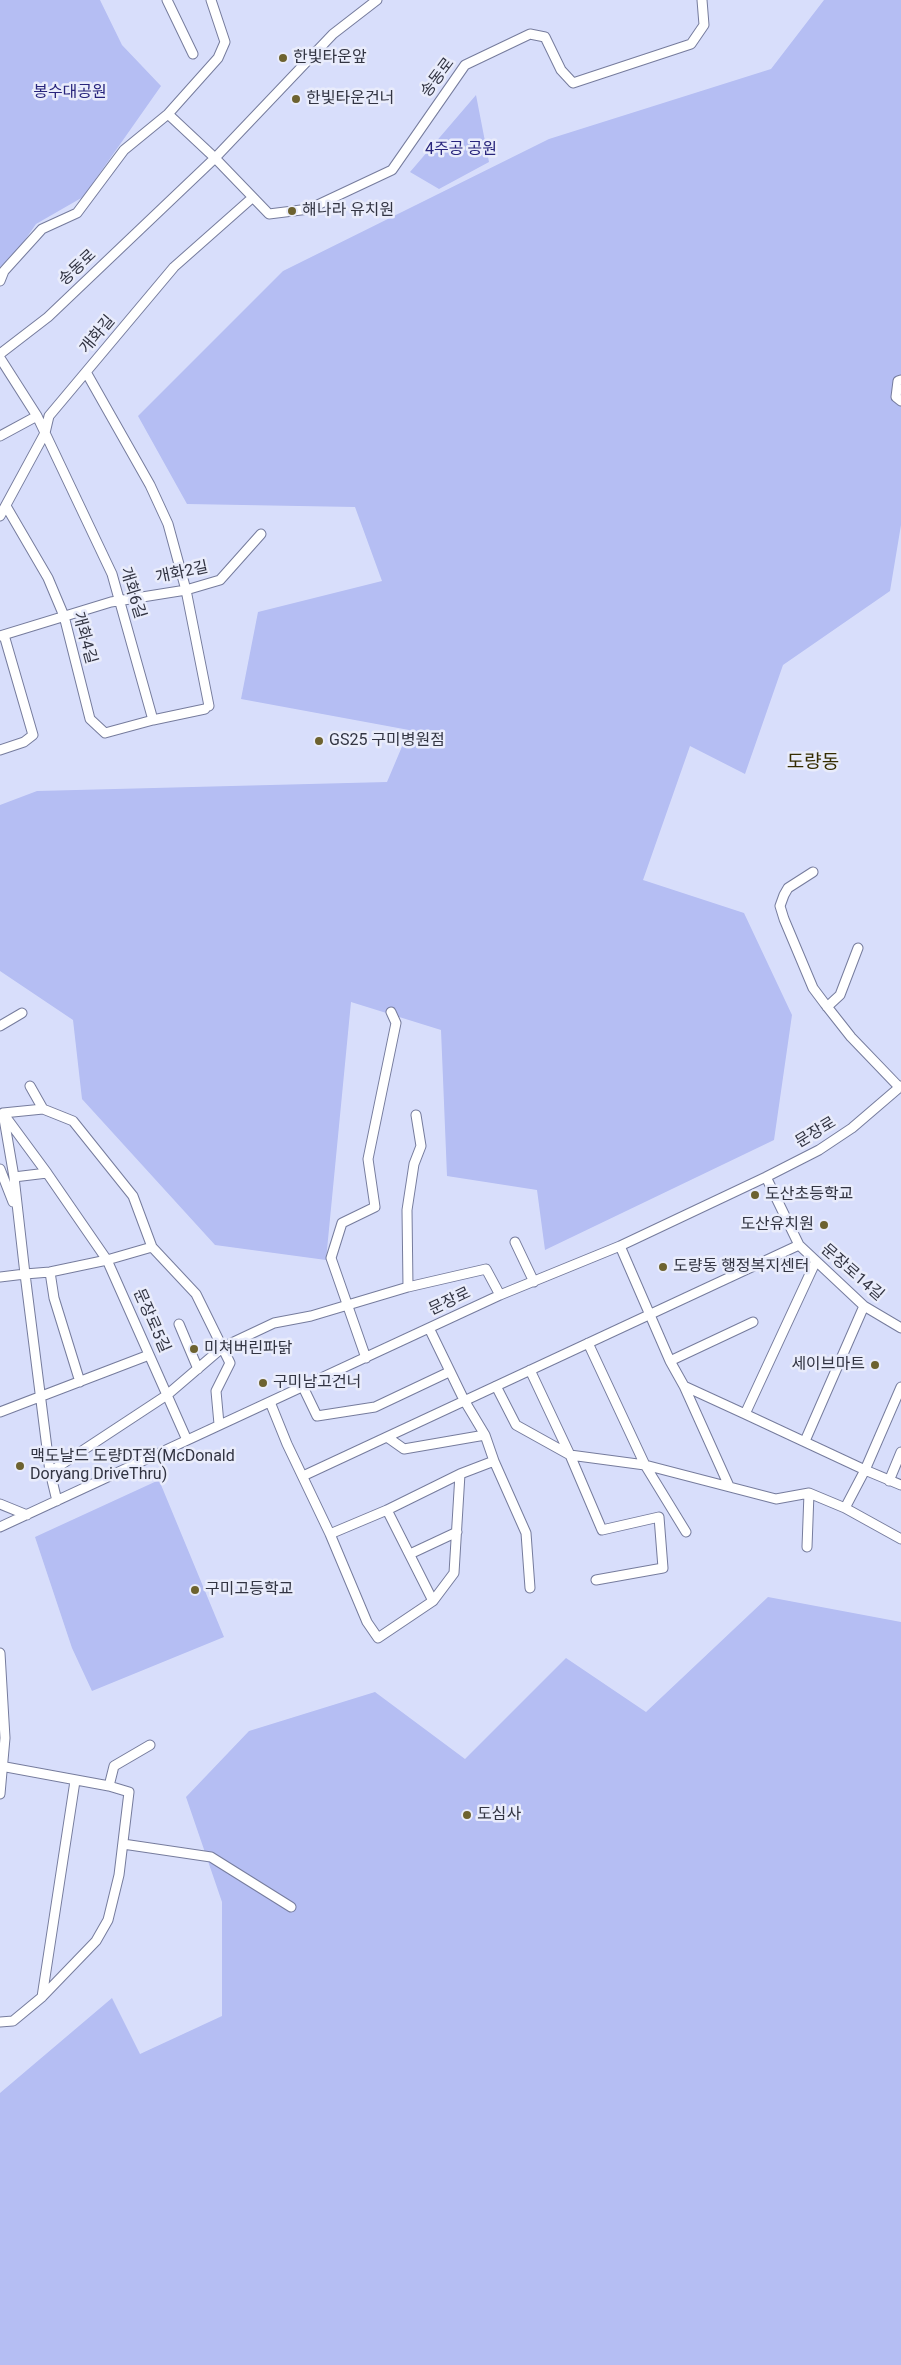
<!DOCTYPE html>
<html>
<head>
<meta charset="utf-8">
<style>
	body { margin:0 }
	canvas { display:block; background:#d8defb }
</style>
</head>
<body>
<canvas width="901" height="2365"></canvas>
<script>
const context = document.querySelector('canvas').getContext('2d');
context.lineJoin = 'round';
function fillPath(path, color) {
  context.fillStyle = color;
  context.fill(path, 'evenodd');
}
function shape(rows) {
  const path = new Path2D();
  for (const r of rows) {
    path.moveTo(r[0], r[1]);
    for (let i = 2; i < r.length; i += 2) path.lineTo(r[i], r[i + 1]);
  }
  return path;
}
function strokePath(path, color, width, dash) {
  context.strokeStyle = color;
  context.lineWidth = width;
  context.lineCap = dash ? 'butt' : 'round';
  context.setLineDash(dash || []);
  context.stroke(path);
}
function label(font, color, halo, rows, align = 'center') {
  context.font = font + ' Roboto,"Noto Sans KR",sans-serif';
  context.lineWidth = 5;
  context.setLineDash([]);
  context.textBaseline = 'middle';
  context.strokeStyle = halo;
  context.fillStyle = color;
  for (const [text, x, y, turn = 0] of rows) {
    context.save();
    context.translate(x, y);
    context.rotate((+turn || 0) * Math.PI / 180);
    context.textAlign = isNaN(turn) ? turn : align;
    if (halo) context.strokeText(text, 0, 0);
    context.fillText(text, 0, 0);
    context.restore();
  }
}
fillPath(shape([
	[0,0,100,0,122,45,161,86,83,197,36,224,0,276],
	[824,0,901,0,901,525,890,591,783,665,745,774,690,746,643,880,744,913,792,1015,774,1140,545,1250,537,1190,447,1176,441,1030,351,1002,326,1260,215,1245,82,1099,73,1020,0,971,0,805,37,791,387,782,409,730,241,699,258,612,382,581,355,507,187,504,138,416,283,271,549,139,771,69],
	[476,95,489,162,439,189,410,172],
	[159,1480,224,1637,92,1691,72,1648,35,1537],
	[768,1597,901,1622,901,2365,0,2365,0,2093,112,1998,140,2054,222,2016,222,1902,186,1797,249,1731,375,1692,465,1759,566,1658,646,1712]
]), '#b5bef3');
const minor = shape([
	[167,0,193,54],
	[168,114,215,158,269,214,309,209,392,170,465,65,530,34,545,37,561,70,573,83,691,44,704,25,702,0],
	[0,281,4,271,42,229,77,213,124,150,168,114,218,58,225,42,211,0],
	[0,354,48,317,215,158,333,34,377,0],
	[0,358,37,416,112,574,153,720,205,709],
	[86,372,150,485,168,524,186,590,209,706],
	[901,380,898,381,896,397,901,401],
	[0,436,37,416],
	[6,506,48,578,64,616,90,719,105,733,153,720],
	[0,516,45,433,49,416,174,267,252,198],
	[0,636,111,602,186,590,220,580,261,534],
	[0,750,24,742,33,735,4,635],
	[813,872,788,888,784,895,780,906,784,919,813,988,825,1004,851,1037,899,1087],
	[827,1007,840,995,858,948],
	[0,1026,22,1013],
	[30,1086,43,1109],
	[5,1116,47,1173,14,1177],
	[0,1169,13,1202],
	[47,1173,107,1260,187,1440],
	[766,1177,799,1245,864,1306,901,1328],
	[515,1242,534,1282],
	[620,1246,670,1361,684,1386,745,1414,815,1263],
	[152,1247,107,1260,50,1272,25,1274,14,1177,3,1113,43,1109,73,1121,133,1196,152,1247,196,1294,230,1363,216,1391,219,1424],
	[50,1272,54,1298,80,1382],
	[0,1277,25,1274,50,1472],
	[408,1287,407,1210,414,1164,421,1146,416,1115],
	[179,1324,198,1369],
	[429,1328,464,1400,485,1435,494,1461,460,1474],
	[366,1358,331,1258,342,1223,375,1207,368,1159,396,1023,391,1012],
	[670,1361,753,1322],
	[530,1370,570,1455,645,1465,588,1343],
	[496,1386,516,1425,570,1455,602,1530,659,1517,663,1568,596,1580],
	[684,1386,729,1486],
	[303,1387,317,1416,375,1407,449,1372],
	[270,1402,287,1444,330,1534,367,1622,378,1638,433,1601,454,1573,460,1474,387,1510,330,1534],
	[0,1412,149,1355],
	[745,1414,865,1470,901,1387],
	[387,1437,404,1449,485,1435],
	[805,1441,864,1306],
	[494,1461,526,1533,530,1588],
	[645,1465,776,1499,809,1493,845,1508,901,1539],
	[645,1465,686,1532],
	[303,1476,799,1245],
	[889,1481,901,1452],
	[57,1501,50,1472,167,1395,223,1347,274,1323,311,1316,408,1287,486,1269,500,1295],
	[0,1504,27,1515],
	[845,1508,865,1470,901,1485],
	[387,1510,433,1601],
	[0,1527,500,1295,620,1246,766,1177,819,1150,852,1128,901,1086],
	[807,1547,809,1493],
	[410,1554,457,1532],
	[0,1653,5,1738,0,1794],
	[0,1766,109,1786,129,1792,119,1875,108,1920,96,1941,42,1997,13,2021,0,2022],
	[109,1786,114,1766,150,1745],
	[123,1844,211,1857,291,1907],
	[42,1997,75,1781]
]);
strokePath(minor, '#767c9d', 11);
strokePath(minor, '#fff', 9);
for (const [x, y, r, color] of [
	[283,58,5,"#6d622f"],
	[296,99,5,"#6d622f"],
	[292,211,5,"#6d622f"],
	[319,741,5,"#6d622f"],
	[755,1195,5,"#6d622f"],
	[824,1225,5,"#6d622f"],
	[663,1267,5,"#6d622f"],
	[194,1349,5,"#6d622f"],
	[875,1365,5,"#6d622f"],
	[263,1383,5,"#6d622f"],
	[20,1466,5,"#6d622f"],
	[195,1590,5,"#6d622f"],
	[467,1815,5,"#6d622f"]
]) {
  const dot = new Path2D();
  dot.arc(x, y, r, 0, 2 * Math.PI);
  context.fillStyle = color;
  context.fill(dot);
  strokePath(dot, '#e9ecfb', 2);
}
label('16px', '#323442', '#e9ecfb', [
	["한빛타운앞",293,58],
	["한빛타운건너",306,99],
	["해나라 유치원",302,211],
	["GS25 구미병원점",329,741],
	["도산초등학교",765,1195],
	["도산유치원",814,1225,"right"],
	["도량동 행정복지센터",673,1267],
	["미쳐버린파닭",204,1349],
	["세이브마트",865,1365,"right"],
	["구미남고건너",273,1383],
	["맥도날드 도량DT점(McDonald",30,1457],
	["Doryang DriveThru)",30,1475],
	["구미고등학교",205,1590],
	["도심사",477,1815]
], 'left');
label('16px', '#323442', '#e9ecfb', [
	["송동로",438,78,-53],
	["송동로",78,268,-43],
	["개화길",98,335,-50],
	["개화2길",182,573,-12],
	["개화6길",132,593,73],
	["개화4길",84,638,75],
	["문장로",816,1133,-31],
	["문장로14길",852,1273,41],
	["문장로",450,1302,-25],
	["문장로5길",151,1321,66]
]);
label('16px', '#28257c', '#e9ecfb', [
	["봉수대공원",70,93],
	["4주공 공원",461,150]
]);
label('19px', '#352c00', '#e9ecfb', [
	["도량동",813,763]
]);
</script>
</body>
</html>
